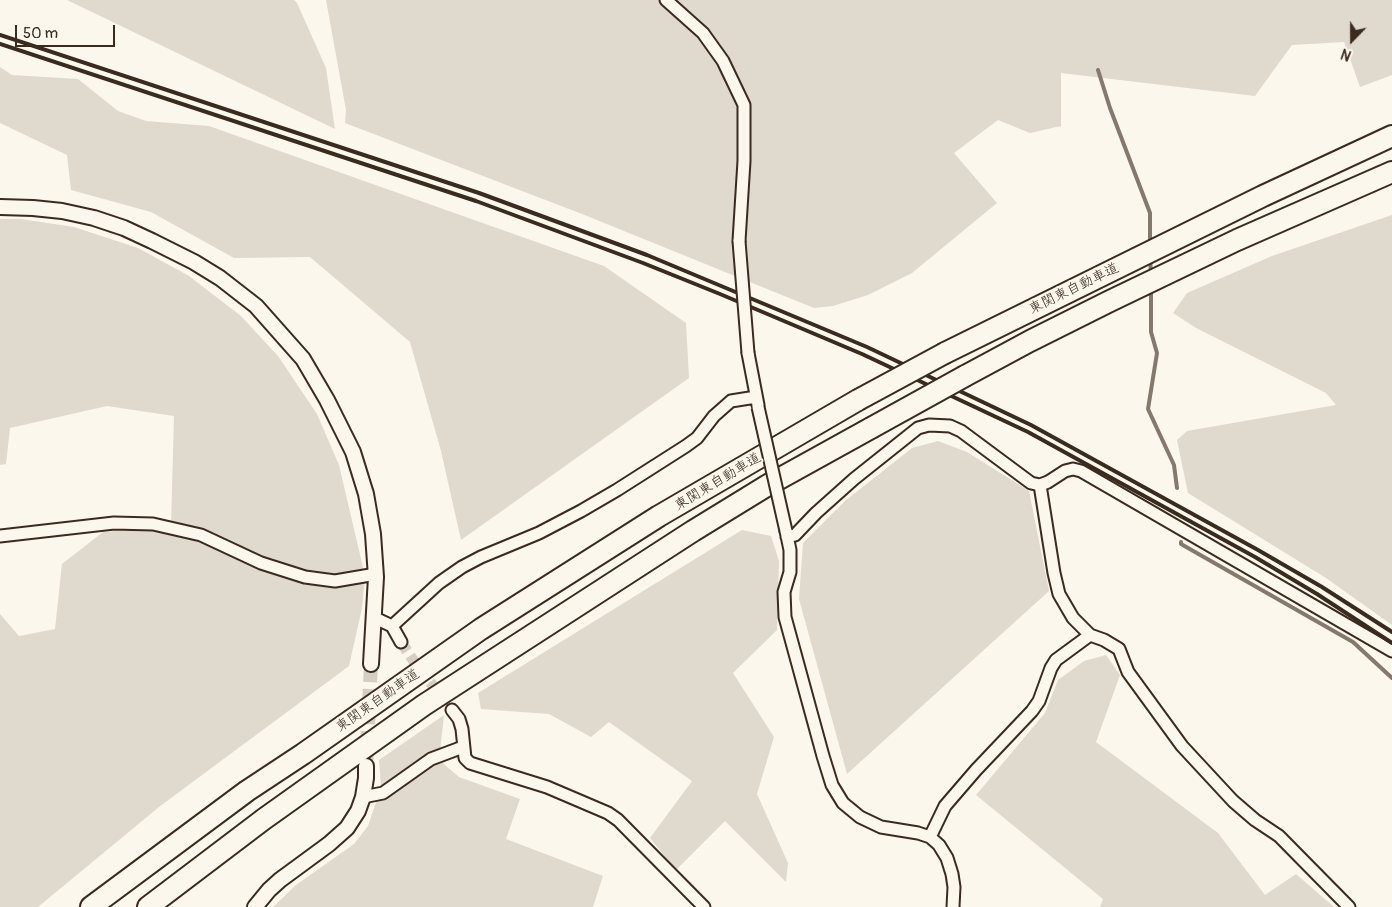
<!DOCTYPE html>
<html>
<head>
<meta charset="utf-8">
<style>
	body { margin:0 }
	#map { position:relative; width:1392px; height:907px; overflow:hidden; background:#fbf7ec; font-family:Pangolin,sans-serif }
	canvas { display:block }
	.north { position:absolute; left:1327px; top:15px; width:50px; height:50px; -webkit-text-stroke:4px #fbf7ec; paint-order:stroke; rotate:202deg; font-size:14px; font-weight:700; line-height:20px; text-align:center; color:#3b2a1e }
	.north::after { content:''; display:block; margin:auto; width:18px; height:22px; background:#3b2a1e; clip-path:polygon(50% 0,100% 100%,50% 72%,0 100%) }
	.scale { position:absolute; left:15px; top:25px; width:100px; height:22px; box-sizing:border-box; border:2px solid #3b2a1e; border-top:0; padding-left:6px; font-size:15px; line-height:18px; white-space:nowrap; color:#3b2a1e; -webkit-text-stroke:4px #fbf7ec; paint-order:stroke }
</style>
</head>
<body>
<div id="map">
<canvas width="1392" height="907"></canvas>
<div class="north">N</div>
<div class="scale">50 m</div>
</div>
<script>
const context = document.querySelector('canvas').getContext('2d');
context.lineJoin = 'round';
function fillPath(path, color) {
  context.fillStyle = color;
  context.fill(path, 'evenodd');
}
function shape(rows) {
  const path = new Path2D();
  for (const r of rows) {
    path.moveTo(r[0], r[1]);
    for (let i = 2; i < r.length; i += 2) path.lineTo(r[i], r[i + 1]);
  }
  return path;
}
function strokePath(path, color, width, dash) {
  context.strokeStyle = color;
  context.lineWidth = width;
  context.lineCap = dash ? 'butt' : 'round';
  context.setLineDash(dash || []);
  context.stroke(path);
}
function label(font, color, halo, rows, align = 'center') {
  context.font = font + ' Pangolin,"Klee One",sans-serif';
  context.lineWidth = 4;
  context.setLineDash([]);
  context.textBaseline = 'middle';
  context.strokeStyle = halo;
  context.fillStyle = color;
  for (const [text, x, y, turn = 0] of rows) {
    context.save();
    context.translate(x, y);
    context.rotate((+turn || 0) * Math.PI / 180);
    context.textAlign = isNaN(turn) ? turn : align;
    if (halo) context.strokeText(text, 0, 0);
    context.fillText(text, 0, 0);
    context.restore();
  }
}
fillPath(shape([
	[67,0,294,0,297,3,326,68,335,129],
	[326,0,1392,0,1392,75,1360,87,1344,42,1292,45,1255,96,1061,73,1061,126,1030,133,998,120,954,153,997,203,912,273,868,295,833,306,814,308,582,214,345,123,346,110],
	[0,67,12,75,78,79,118,111,146,121,209,126,604,266,686,323,689,378,461,540,441,451,410,342,310,257,234,258,151,212,71,190,67,155,0,123],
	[1392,215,1392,625,1326,578,1188,493,1177,440,1187,431,1336,405,1326,393,1196,328,1173,313,1187,293,1272,256],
	[0,219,21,219,74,227,138,248,189,276,241,316,278,356,317,414,339,465,365,576,362,608,349,666,159,807,38,907,0,907,0,614,19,636,55,629,62,564,103,532,171,526,174,416,107,406,10,428,6,464,0,465],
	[938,441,967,452,1029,491,1049,591,847,774,799,599,803,543,845,501,912,448],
	[742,530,771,536,779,561,777,630,733,673,774,737,757,794,788,863,786,882,725,821,676,870,650,838,692,781,609,722,591,737,549,714,481,709,478,693],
	[1106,655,1120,675,1096,742,1218,833,1265,895,1296,874,1334,907,1100,907,1103,899,976,795,1045,713,1058,680,1084,661],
	[444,715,439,760,459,777,520,799,506,839,603,876,593,907,273,907,296,885,354,844,368,826,381,787,379,760]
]), '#dfd9ce');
strokePath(shape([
	[1098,70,1110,108,1150,213,1150,244],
	[1150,258,1151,274],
	[1151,288,1151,332,1157,353,1148,409,1174,465,1177,488],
	[1181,542,1181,544,1353,642,1392,678]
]), '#85796d', 4);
strokePath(shape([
	[401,642,415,663,452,710]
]), '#d5cec3', 11, [11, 5.5]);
strokePath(shape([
	[366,766,371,664]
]), '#d5cec3', 14, [14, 7]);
const minor = shape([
	[666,0,703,33,723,61,744,105,744,161,739,241],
	[748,353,758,405],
	[1040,485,1054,573,1059,594,1073,618,1090,635,1104,640,1119,649,1128,672,1182,746,1233,801,1255,820,1279,836,1349,907],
	[786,531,790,550,790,572,784,592,785,617,823,756,832,785,843,803,860,817,881,827,918,833,930,837,939,845,947,858,952,874,954,887,953,907],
	[0,536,114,523,153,524,201,535,261,563,305,577,335,581,376,574],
	[787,537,795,535,816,513,854,479,918,428,929,425,950,426,961,431,1031,483,1040,485,1048,482,1065,471,1073,469,1081,471,1392,651],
	[375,618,392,626,401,642],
	[392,626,439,583,462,567,481,557,539,533,581,511,617,490,686,446,697,438,714,416,731,401,756,397],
	[452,710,459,719,462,729,465,758,470,763,547,787,608,813,618,820,704,907],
	[363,797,383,793,431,759,463,747],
	[930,837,945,806,976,770,1032,711,1039,701,1051,668,1056,660,1090,635]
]);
const tertiary = shape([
	[0,207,33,208,62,211,94,218,124,228,152,241,194,262,220,278,256,306,303,359,327,400,353,452,366,494,373,534,376,577,371,664],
	[255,907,269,890,280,880,329,844,347,828,358,811,363,797,366,778,366,766]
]);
const motorway = shape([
	[945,353,1263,196,1392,136],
	[965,376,1030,341,1110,301,1237,240,1392,172],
	[91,907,247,791,303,754,481,629,659,516,858,400],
	[148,907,264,819,424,705,693,531,768,485,871,428]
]);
strokePath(minor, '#3b2a1e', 15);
strokePath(tertiary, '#3b2a1e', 18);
strokePath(motorway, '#3b2a1e', 24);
strokePath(minor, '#fbf7ec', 11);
strokePath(tertiary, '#fbf7ec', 14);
strokePath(motorway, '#fbf7ec', 20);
strokePath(shape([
	[0,35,479,193,647,255,867,347,1031,425,1258,550,1322,587,1392,632],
	[0,44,476,201,643,263,720,294,862,354,1028,432,1255,557,1317,594,1392,643]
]), '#3b2a1e', 4);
const minorBridge = shape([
	[739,241,748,353],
	[758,407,786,531]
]);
const motorwayBridge = shape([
	[858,400,945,353],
	[871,428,965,376]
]);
strokePath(minorBridge, '#3b2a1e', 15, []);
strokePath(motorwayBridge, '#3b2a1e', 24, []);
strokePath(minorBridge, '#fbf7ec', 11);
strokePath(motorwayBridge, '#fbf7ec', 20);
label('14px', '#3b2a1e', '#fbf7ec', [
	["東関東自動車道",1074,289,-26],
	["東関東自動車道",718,482,-31],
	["東関東自動車道",378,701,-35]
]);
</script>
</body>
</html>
